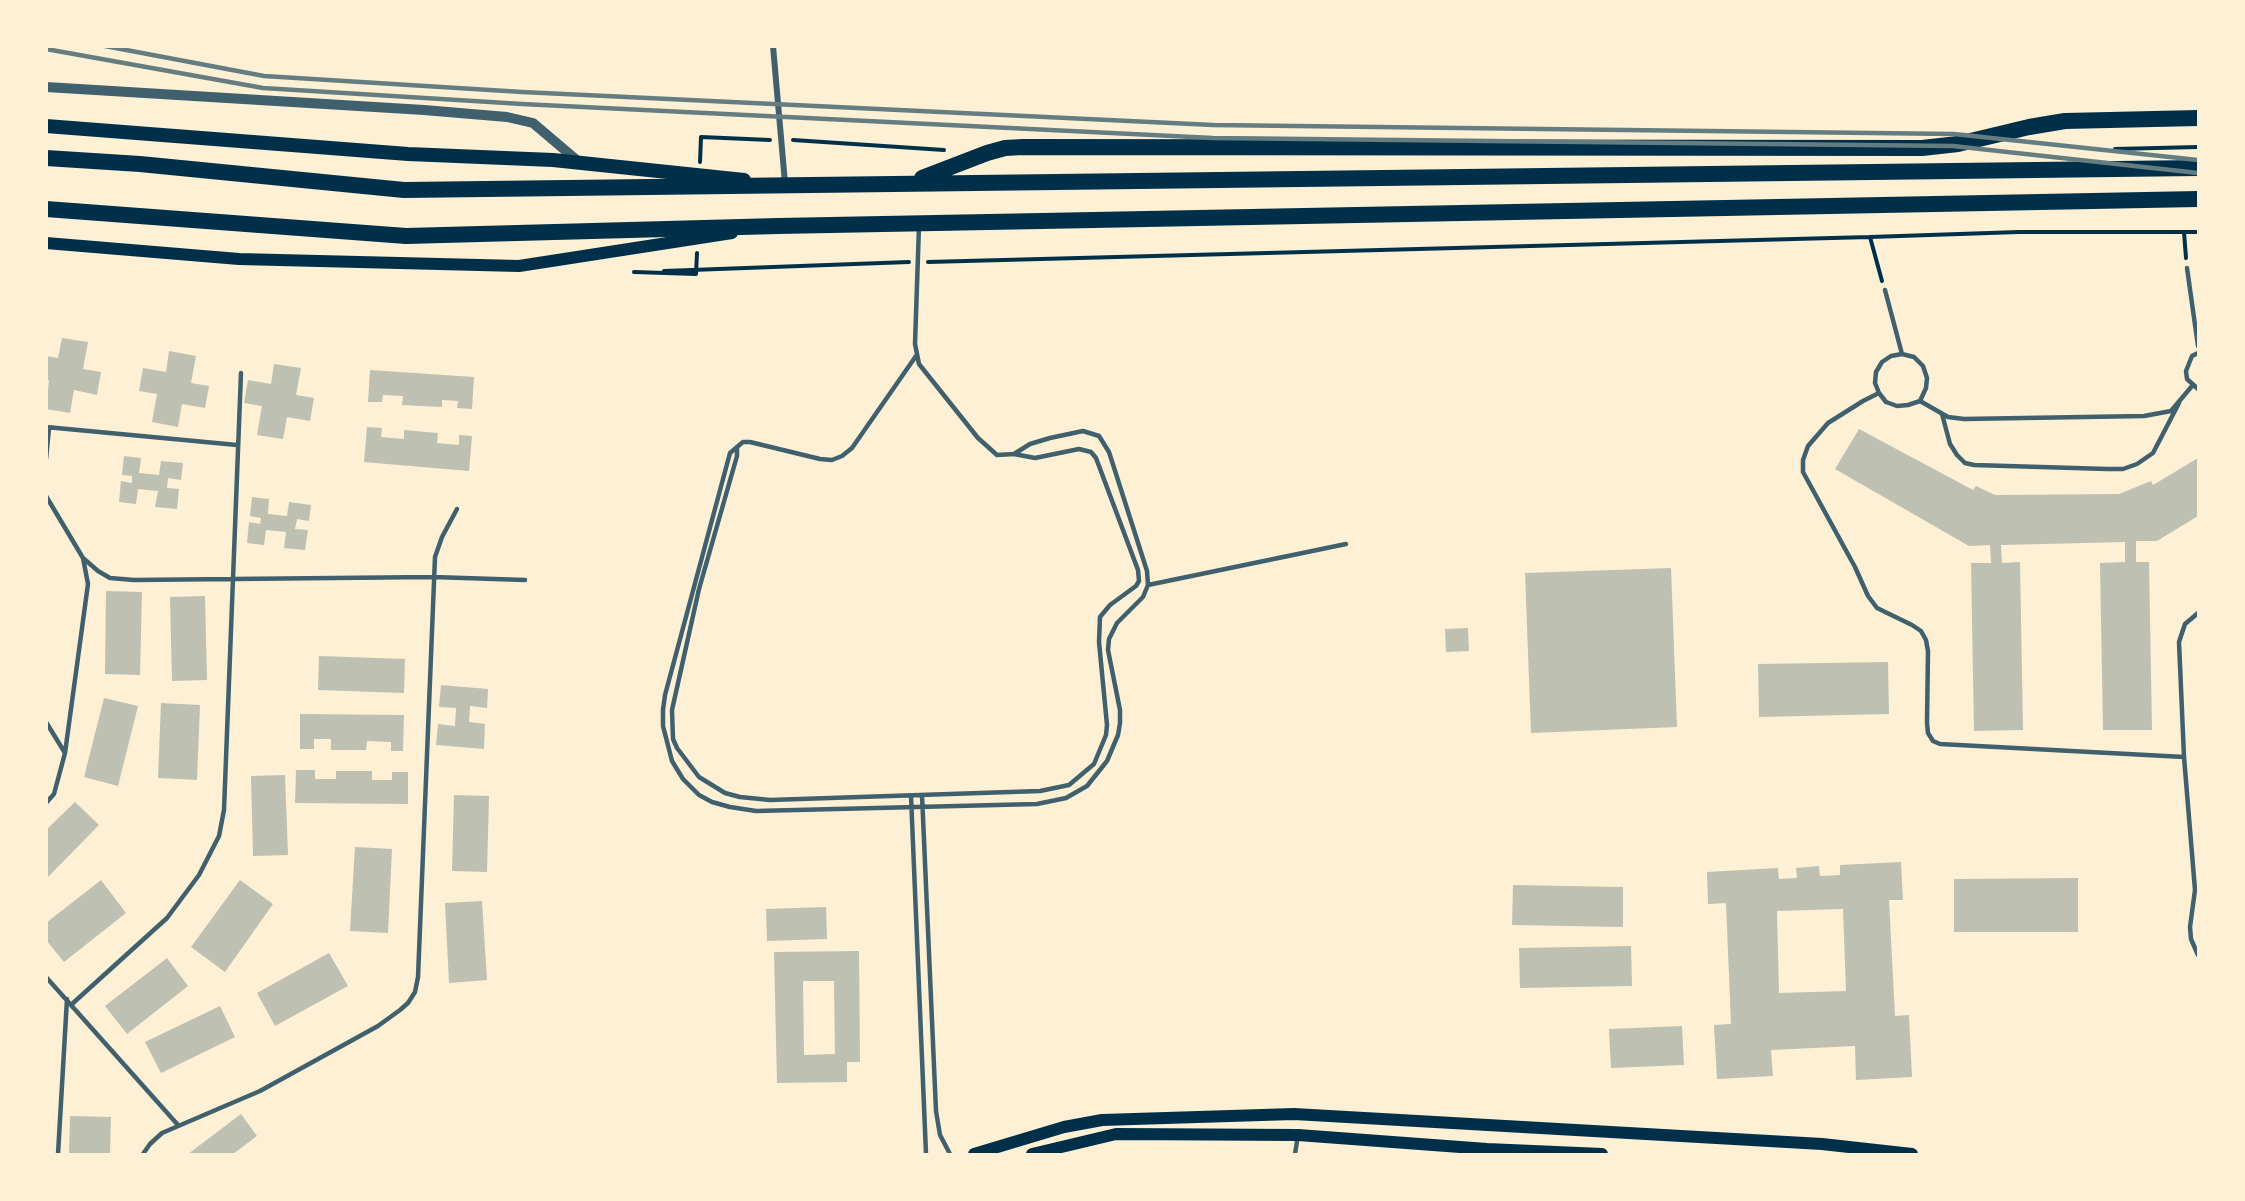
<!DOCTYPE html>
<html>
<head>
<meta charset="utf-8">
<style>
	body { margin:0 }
	#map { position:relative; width:2245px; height:1201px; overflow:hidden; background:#fdf0d5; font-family:"Titillium Web",sans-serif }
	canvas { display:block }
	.frame { position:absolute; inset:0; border:48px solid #fdf0d5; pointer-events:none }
</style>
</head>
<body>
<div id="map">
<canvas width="2245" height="1201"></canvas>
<div class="frame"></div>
</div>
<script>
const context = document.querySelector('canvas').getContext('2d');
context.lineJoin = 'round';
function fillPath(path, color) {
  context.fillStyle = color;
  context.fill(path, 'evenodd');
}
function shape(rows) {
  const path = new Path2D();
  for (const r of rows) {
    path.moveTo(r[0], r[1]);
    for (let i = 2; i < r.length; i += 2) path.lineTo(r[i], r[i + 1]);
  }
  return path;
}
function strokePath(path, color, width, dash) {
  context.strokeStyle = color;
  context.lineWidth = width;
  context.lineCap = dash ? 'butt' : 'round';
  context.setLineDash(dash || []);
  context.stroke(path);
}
fillPath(shape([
	[62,338,88,342,83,369,101,372,97,395,74,390,70,413,46,409,49,380,46,380,46,356,58,358],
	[169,351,196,356,191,383,209,386,205,408,182,404,178,427,152,422,157,394,139,391,143,368,166,372],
	[274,364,301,368,296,395,314,398,310,421,287,417,283,439,257,435,262,406,244,403,248,380,271,384],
	[370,370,474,377,472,409,457,408,458,401,442,400,442,407,402,405,403,396,383,395,382,402,368,402],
	[367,427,382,428,381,437,404,439,404,430,438,433,437,443,459,445,459,435,472,436,469,471,364,462],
	[1859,429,1973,490,1976,486,1995,495,2119,494,2151,481,2153,485,2198,458,2198,516,2157,541,2136,541,2136,562,2149,562,2152,730,2103,730,2100,563,2125,562,2125,542,2001,545,2002,563,2020,562,2023,730,1974,731,1971,563,1991,563,1990,545,1969,546,1835,469],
	[124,456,141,458,139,473,159,475,161,461,183,463,181,480,168,478,167,488,179,489,177,509,155,507,158,491,138,489,136,504,119,502,121,481,132,483,132,476,122,475],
	[252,497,269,499,268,514,287,516,289,502,311,505,309,521,297,519,295,529,308,530,305,550,284,548,286,532,266,530,264,545,247,543,249,522,260,524,261,518,250,516],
	[1671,568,1677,727,1531,733,1525,573],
	[106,591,142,592,140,675,105,674],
	[205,596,207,680,172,681,170,597],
	[1468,628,1469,651,1446,652,1445,629],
	[319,656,405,659,404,693,318,690],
	[1888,662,1889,714,1759,717,1758,664],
	[441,685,488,689,487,708,470,706,469,722,485,724,484,749,436,745,438,724,455,726,456,708,439,707],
	[104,698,138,706,118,786,84,777],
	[161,703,200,705,197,780,158,778],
	[300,714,404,715,403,751,391,751,391,742,367,741,366,750,331,750,331,739,314,739,314,749,300,749],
	[296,770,315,770,315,779,336,779,336,771,372,771,372,780,392,780,392,772,408,772,408,804,295,803],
	[285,775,288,855,253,856,251,776],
	[454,795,489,796,487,872,452,871],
	[75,802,99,825,46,879,46,830],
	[355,847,392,849,388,933,350,931],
	[1901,862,1903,900,1889,900,1895,1016,1909,1015,1912,1077,1856,1080,1855,1046,1771,1050,1773,1076,1717,1079,1714,1025,1731,1024,1726,903,1708,904,1707,872,1778,868,1779,879,1797,878,1796,868,1819,866,1820,876,1840,875,1840,865],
	[1843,909,1846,991,1779,993,1777,911],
	[2078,878,2078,932,1954,932,1954,879],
	[101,880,126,913,64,962,46,940,46,923],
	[240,880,273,904,225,972,191,947],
	[1513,885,1623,887,1623,927,1512,925],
	[482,901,487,980,449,983,445,903],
	[826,907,827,939,767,941,766,909],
	[1631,946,1632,986,1520,988,1519,948],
	[859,951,860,1062,847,1062,847,1082,777,1083,774,952],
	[803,981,834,981,835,1054,804,1055],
	[329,953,348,986,275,1026,257,993],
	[167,958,188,986,127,1034,105,1006],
	[220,1006,235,1037,161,1073,145,1042],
	[1682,1026,1684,1065,1611,1068,1609,1029],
	[241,1114,257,1136,233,1154,188,1154],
	[70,1116,111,1117,110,1154,69,1154]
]), '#bec0b2');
strokePath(shape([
	[793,140,944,150],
	[2115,149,2198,147],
	[700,162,701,137,770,140],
	[2186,258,2184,232,2198,232],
	[928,262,1870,237],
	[664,271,909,262],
	[634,272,696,274,697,253],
	[1882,281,1870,237,2019,232,2184,232]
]), '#003049', 4);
strokePath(shape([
	[2187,268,2198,346],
	[1885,290,1902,354],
	[2198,353,2192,356,2186,371,2187,379,2198,389],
	[1902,354,1914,357,1923,366,1927,378,1926,388,1920,401,1908,405,1897,406,1886,402,1879,393,1875,383,1876,372,1882,362,1891,356,1902,354],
	[916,356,852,448,842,456,832,460,820,459,750,442,743,442,730,453,665,695,663,710,663,726,672,761,683,779,699,795,712,802,730,807,756,811,1037,804,1066,798,1087,786,1107,761,1118,735,1120,723,1120,710,1108,650,1109,639,1117,623,1143,597,1148,585,1147,571,1109,452,1099,436,1083,431,1050,438,1030,444,1014,454],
	[1879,393,1863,401,1828,423,1808,446,1803,460,1803,472,1855,567,1868,596,1877,608,1912,625,1921,631,1926,640,1928,651,1927,723,1928,733,1933,741,1940,744,2184,757],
	[1920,401,1948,417,1964,419,2144,416,2171,411,2192,386],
	[1942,414,1950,444,1957,455,1965,463,1974,465,2107,469,2123,469,2137,464,2153,453,2179,403],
	[46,427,237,445],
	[737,447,737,456,699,589,672,710,673,739,677,748,699,777,725,793,740,797,770,800,1040,791,1069,785,1094,764,1106,735,1107,725,1099,642,1100,617,1110,605,1136,586,1139,581,1138,570,1096,458,1091,452,1079,449,1035,458,1014,454,997,455,978,438,919,364,915,344,919,226],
	[46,459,49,428],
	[46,496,83,558,88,584,65,753,54,794,46,803],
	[83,558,98,571,110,578,134,580,433,577,525,580],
	[1148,585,1346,544],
	[2198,613,2185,624,2179,642,2184,757,2195,890,2190,927,2191,939,2198,955],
	[46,722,65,753],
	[922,795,936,1111,940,1135,950,1154],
	[911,796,926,1154],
	[46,977,178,1125],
	[72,1004,167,918,199,875,219,836,224,810,241,373],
	[58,1154,67,999],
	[143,1154,150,1144,162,1133,260,1091,378,1026,400,1010,408,1003,415,992,418,977,435,557,442,537,457,509],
	[1295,1154,1298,1135]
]), '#3f606c', 4.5);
strokePath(shape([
	[773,46,785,183]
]), '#3f606c', 6);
strokePath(shape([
	[46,87,424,110,507,117,533,123,579,162]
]), '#3f606c', 10);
strokePath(shape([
	[46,243,239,259,519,266,732,233],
	[974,1154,1064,1127,1102,1120,1294,1114,1822,1144,1912,1154],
	[1032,1154,1116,1134,1298,1135,1487,1149,1602,1154]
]), '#003049', 12);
strokePath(shape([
	[46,126,408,154,553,160,744,180]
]), '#003049', 14);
strokePath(shape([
	[46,158,140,164,404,190,2198,168],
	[922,178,987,153,1005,148,1023,147,1922,148,1958,144,2029,127,2065,121,2198,118],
	[46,209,406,236,778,226,2198,199]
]), '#003049', 16);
strokePath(shape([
	[105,46,264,76,522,92,1213,125,1954,134,2198,160],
	[46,49,263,88,522,104,1213,138,1953,146,2198,173]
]), '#657d81', 4.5);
</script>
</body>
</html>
